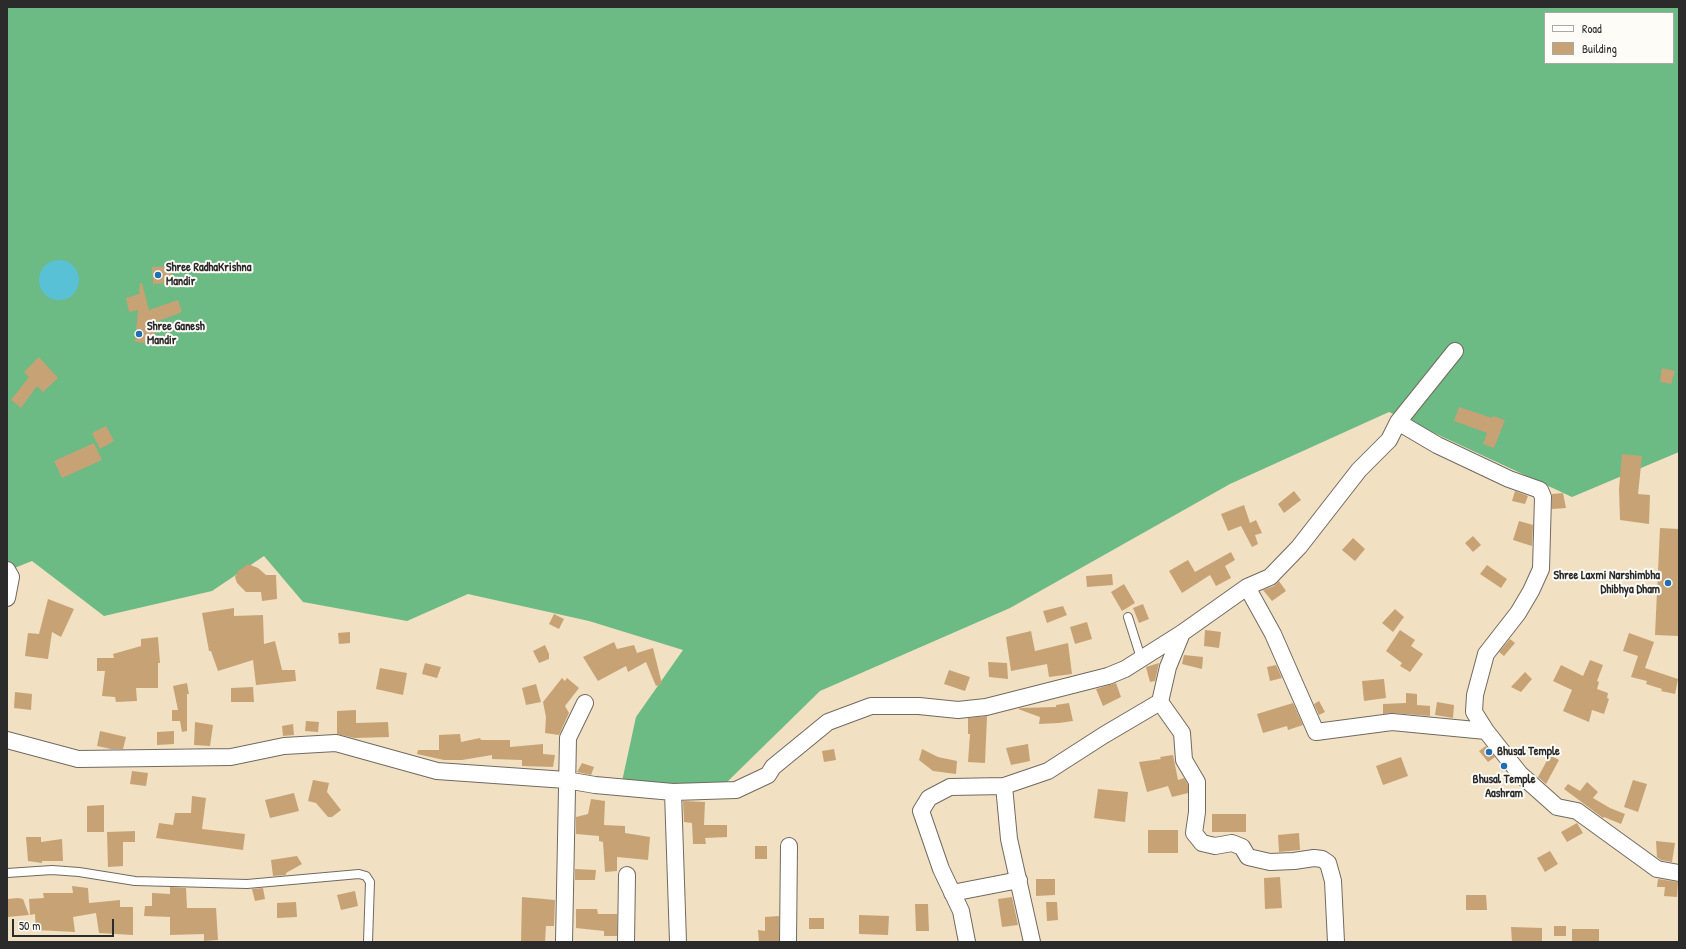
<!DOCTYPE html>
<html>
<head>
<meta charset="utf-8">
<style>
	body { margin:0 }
	#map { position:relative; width:1686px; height:949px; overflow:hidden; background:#f2e0c2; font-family:"Patrick Hand",sans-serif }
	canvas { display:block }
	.frame { position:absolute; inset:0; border:8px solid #2b2b2b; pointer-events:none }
	.legend { position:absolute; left:1544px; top:12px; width:130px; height:52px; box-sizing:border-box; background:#fdfcf7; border:1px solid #a9a8a5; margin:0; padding:5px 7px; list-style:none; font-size:12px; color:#2b2b2b }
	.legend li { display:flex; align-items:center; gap:8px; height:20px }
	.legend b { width:20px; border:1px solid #a9a8a5 }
	.scale { position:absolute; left:12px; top:919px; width:102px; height:18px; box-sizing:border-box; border:2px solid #2b2b2b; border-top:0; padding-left:5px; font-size:12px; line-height:14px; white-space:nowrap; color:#2b2b2b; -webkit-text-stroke:3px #fdfcf7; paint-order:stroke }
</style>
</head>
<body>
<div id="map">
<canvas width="1686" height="949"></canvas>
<div class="frame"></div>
<ul class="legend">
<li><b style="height:5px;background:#fff"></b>Road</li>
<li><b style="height:11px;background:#c7a275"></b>Building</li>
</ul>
<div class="scale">50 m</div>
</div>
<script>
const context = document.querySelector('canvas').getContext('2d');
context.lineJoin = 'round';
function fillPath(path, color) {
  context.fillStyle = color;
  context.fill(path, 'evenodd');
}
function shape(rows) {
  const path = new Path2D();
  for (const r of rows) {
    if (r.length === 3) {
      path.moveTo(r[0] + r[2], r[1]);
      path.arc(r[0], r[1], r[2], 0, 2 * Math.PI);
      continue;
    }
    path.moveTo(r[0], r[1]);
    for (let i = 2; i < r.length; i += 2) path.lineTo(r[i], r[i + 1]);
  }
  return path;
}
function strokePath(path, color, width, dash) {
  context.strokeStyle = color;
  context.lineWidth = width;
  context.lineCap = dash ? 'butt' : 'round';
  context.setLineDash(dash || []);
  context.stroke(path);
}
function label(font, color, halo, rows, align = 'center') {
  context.font = font + ' "Patrick Hand",sans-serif';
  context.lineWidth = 4;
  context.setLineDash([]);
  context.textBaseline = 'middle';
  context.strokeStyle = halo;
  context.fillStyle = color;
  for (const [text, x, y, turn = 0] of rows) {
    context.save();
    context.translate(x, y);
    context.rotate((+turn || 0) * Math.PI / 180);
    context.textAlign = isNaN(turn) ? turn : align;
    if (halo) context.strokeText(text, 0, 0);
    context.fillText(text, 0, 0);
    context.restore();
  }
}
fillPath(shape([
	[7,7,1679,7,1679,452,1572,497,1389,412,1230,484,1010,608,820,691,725,784,621,786,636,717,683,650,589,621,468,594,407,621,303,602,264,556,212,591,104,616,32,561,7,571],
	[1545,13,1673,13,1673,63,1545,63]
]), '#6cba84');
fillPath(shape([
	[59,280,20]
]), '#59c1d5');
fillPath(shape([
	[171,266,172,283,153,284,152,267],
	[140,283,142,283,149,310,178,300,182,312,156,322,154,344,135,342,138,310,129,312,126,298,139,294],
	[39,357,58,378,43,392,37,386,21,408,11,400,29,377,24,372],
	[1662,368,1675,371,1671,384,1660,382],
	[1459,407,1492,418,1493,416,1505,420,1494,448,1483,444,1487,433,1454,421],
	[106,426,114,441,100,449,92,433],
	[94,443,102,460,62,478,54,461],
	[1622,454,1642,456,1638,494,1650,495,1649,524,1620,520,1619,489],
	[1294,491,1301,500,1284,513,1278,504],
	[1515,491,1528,496,1525,504,1512,501],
	[1563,493,1566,508,1552,509,1552,494],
	[1244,505,1250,523,1256,520,1262,533,1255,535,1258,544,1252,547,1241,526,1228,531,1221,514],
	[1519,521,1533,525,1532,546,1513,540],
	[1660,528,1679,529,1679,636,1655,635],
	[1473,536,1481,545,1473,552,1465,543],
	[1353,538,1365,549,1355,561,1342,550],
	[1231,552,1235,560,1225,566,1231,578,1216,586,1210,575,1182,593,1169,571,1188,560,1195,572],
	[248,564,258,568,266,575,276,575,277,599,262,601,261,592,246,592,237,583,235,577,238,571],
	[1487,565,1507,579,1501,588,1480,574],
	[1112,574,1113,585,1087,587,1086,576],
	[1279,581,1286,591,1272,601,1263,590,1274,586],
	[1124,584,1135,603,1122,611,1111,592],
	[48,599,74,609,61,637,52,632,48,659,25,656,28,633,39,634],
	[1143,604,1149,619,1139,623,1133,608],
	[1063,606,1067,615,1047,623,1043,611],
	[234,608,234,616,263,615,264,644,275,641,282,670,295,670,296,681,256,685,253,660,218,671,211,651,209,651,202,613],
	[1395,609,1404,617,1393,632,1382,623],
	[554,614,564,619,559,629,549,624],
	[1087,622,1092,639,1075,644,1070,627],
	[1205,630,1221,632,1219,648,1204,646],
	[1400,630,1415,640,1411,646,1423,654,1410,672,1400,666,1402,663,1386,651],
	[1031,631,1035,651,1068,643,1072,674,1049,677,1047,664,1011,671,1006,637],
	[350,632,350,643,339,644,338,633],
	[1629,633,1654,642,1645,668,1678,679,1675,694,1661,691,1662,689,1646,684,1647,681,1631,677,1638,656,1623,651],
	[158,637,160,663,158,663,158,688,136,688,137,701,116,702,115,697,102,696,105,671,97,671,97,658,114,658,113,654,141,646,141,639],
	[1510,639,1515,643,1504,656,1499,652],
	[614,642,617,649,634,645,637,653,653,648,662,684,656,686,646,662,628,672,626,666,598,681,583,657],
	[545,645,549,654,549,659,539,663,533,651],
	[1184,655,1203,657,1202,669,1182,664],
	[1590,660,1603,665,1597,681,1599,682,1597,689,1608,693,1607,698,1609,699,1604,714,1592,710,1589,722,1563,711,1572,690,1553,681,1561,665,1583,676],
	[988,662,1007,663,1008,679,989,677],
	[425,663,441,667,437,678,422,674],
	[1159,663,1155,681,1150,682,1146,667],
	[1276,665,1282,678,1270,681,1267,667],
	[380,668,407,673,403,695,376,689],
	[949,670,970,677,965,691,944,684],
	[1525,672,1532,679,1521,692,1511,687],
	[562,678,565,681,567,678,579,688,565,706,569,713,559,735,545,733,546,717,543,702],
	[1384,679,1386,698,1364,701,1362,681],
	[187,683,189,694,187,694,187,731,182,732,180,721,172,721,172,710,178,710,173,686],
	[1116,683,1121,697,1103,706,1096,689],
	[536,684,541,702,526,705,522,688],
	[253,687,254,702,231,702,231,688],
	[15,692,32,694,31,710,14,708],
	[1406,693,1417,694,1417,705,1430,706,1430,716,1393,713,1383,714,1383,704,1406,703],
	[1319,701,1325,712,1319,715,1314,704],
	[1437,702,1454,705,1453,718,1435,715],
	[1069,703,1073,721,1059,723,1039,724,1040,717,1018,709,1021,708,1056,707,1056,705],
	[1293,703,1303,725,1288,730,1287,726,1263,733,1257,714],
	[356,710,356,723,388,722,389,737,354,738,337,734,337,711],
	[987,716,985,763,968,762,970,734,968,734,968,718],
	[306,721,319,722,318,732,305,731],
	[195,722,213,725,210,746,194,745],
	[293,724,294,735,283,736,282,726],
	[100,731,126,737,123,749,111,749,97,746],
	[174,731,174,744,157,745,157,732],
	[460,734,461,742,480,738,481,740,510,740,510,747,543,744,543,754,555,755,553,767,522,766,522,760,492,759,492,755,462,760,444,760,417,754,418,750,439,750,439,735],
	[1028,744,1030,761,1011,765,1006,748],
	[1486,746,1495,757,1488,762,1479,751],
	[834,749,836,760,824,762,822,751],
	[922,749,938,757,957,761,956,774,933,771,919,760],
	[1173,755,1178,780,1184,778,1188,785,1188,793,1172,797,1168,786,1147,792,1139,762,1161,759,1160,757],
	[1550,755,1559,760,1546,784,1538,777],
	[1401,757,1408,776,1383,785,1376,766],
	[582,763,594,767,591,775,577,772],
	[132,771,148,773,146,786,130,784],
	[313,780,329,783,327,792,341,810,332,817,328,817,316,803,308,801],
	[1633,780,1647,784,1638,812,1624,807],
	[1587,782,1598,792,1593,798,1610,808,1625,814,1621,824,1604,817,1603,818,1564,789,1568,784,1580,791],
	[1098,789,1128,792,1125,822,1094,818],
	[294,793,299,811,270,818,265,800],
	[192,796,206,798,202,829,245,834,243,850,156,838,159,823,173,825,175,813,191,813],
	[591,799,605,801,604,825,625,826,625,833,650,837,648,860,617,857,617,871,605,872,603,842,599,841,599,836,576,834,576,817,588,814],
	[683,801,705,802,704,825,727,825,727,837,705,838,706,844,693,844,692,823,684,822],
	[104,805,104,832,87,832,87,806],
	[1212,814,1246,814,1246,832,1212,832],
	[1577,823,1583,833,1567,842,1561,832],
	[1148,830,1178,830,1178,853,1148,853],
	[135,831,135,842,123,842,123,866,108,867,107,832],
	[1299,833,1300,850,1279,852,1278,835],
	[26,837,41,837,41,842,62,839,63,861,42,861,42,863,28,861],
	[1656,841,1675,843,1672,862,1661,860,1657,857],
	[755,846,767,846,767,859,755,859],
	[1550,851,1558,864,1545,872,1537,858],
	[297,856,302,864,286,873,286,875,273,876,271,860],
	[575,869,596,870,595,880,575,880],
	[1280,877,1282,908,1265,909,1264,878],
	[1036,879,1055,879,1055,895,1036,896],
	[1658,879,1678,882,1677,897,1664,896,1665,887,1657,887],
	[72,886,88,888,89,903,120,900,120,907,133,907,133,935,99,933,96,913,73,917,75,932,36,930,35,914,30,915,29,899,44,898,43,893,73,893],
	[170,887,186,888,187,908,216,908,218,940,204,941,204,934,170,935,170,917,144,916,145,906,152,906,152,893,170,894],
	[263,888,265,899,255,901,252,889],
	[355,891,358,906,341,910,337,895],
	[1466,895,1486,895,1487,910,1466,910],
	[522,897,555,900,554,926,546,926,545,942,521,942],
	[1012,897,1018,925,1002,927,998,899],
	[18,898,23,899,29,915,7,917,7,899],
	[296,902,297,917,277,918,277,903],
	[1046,902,1057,902,1058,920,1047,921],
	[915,904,928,904,929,931,916,931],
	[576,909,597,909,598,914,617,914,617,936,604,936,604,931,576,928],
	[859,915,889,916,888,935,859,934],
	[779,916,779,942,759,942,758,930,765,931,765,917],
	[809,918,824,918,824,929,809,929],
	[1554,926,1566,926,1566,936,1554,936],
	[1511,927,1542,928,1542,942,1512,942],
	[1572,929,1599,929,1599,942,1572,942]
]), '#c7a275');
const lane = shape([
	[1128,617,1141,658],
	[7,873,52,870,79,872,135,881,247,884,359,874,366,876,370,882,368,942]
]);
const street = shape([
	[1398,422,1437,445,1509,479,1540,490,1543,497,1541,569,1531,591,1518,613,1486,654,1475,695,1474,712,1486,731,1520,774,1557,807,1577,811,1657,869,1679,873],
	[7,570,11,577,7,598],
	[1247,587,1273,634,1316,732,1392,722,1486,731],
	[1160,702,1182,733,1184,760,1197,782,1197,812,1194,833,1202,843,1215,846,1232,843,1242,847,1248,857,1270,862,1294,861,1314,858,1322,859,1328,863,1333,881,1336,942],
	[7,740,78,759,231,757,284,746,336,743,437,771,566,780,595,785,673,792,736,790,768,775,773,767,828,722,871,706,919,706,958,710,986,707,1108,676,1125,669,1182,633,1247,587,1270,577,1299,547,1359,470,1389,440,1398,422,1455,351],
	[1004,786,1009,839,1032,942],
	[673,792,678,942],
	[952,893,1019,880],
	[564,942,568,738,585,703],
	[626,942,627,875],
	[788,942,789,846],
	[967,942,961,911,941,869,921,811,929,798,950,787,1004,786,1048,771,1104,735,1160,702,1168,667,1182,633]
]);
strokePath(lane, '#716a60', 10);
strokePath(street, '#716a60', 18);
strokePath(lane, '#fff', 8);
strokePath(street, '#fff', 16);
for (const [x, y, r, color] of [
	[158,275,4,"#1f6fb2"],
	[139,334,4,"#1f6fb2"],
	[1668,583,4,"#1f6fb2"],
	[1489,752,4,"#1f6fb2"],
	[1504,766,4,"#1f6fb2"]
]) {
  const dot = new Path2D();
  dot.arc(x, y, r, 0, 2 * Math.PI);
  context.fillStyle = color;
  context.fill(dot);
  strokePath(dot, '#fdfcf7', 1.5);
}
label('bold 12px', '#2b2b2b', '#fdfcf7', [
	["Shree RadhaKrishna",166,268],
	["Mandir",166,282],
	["Shree Ganesh",147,327],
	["Mandir",147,341],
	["Shree Laxmi Narshimbha",1660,576,"right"],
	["Dhibhya Dham",1660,590,"right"],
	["Bhusal Temple",1497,752],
	["Bhusal Temple",1504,780,"center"],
	["Aashram",1504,794,"center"]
], 'left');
</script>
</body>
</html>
